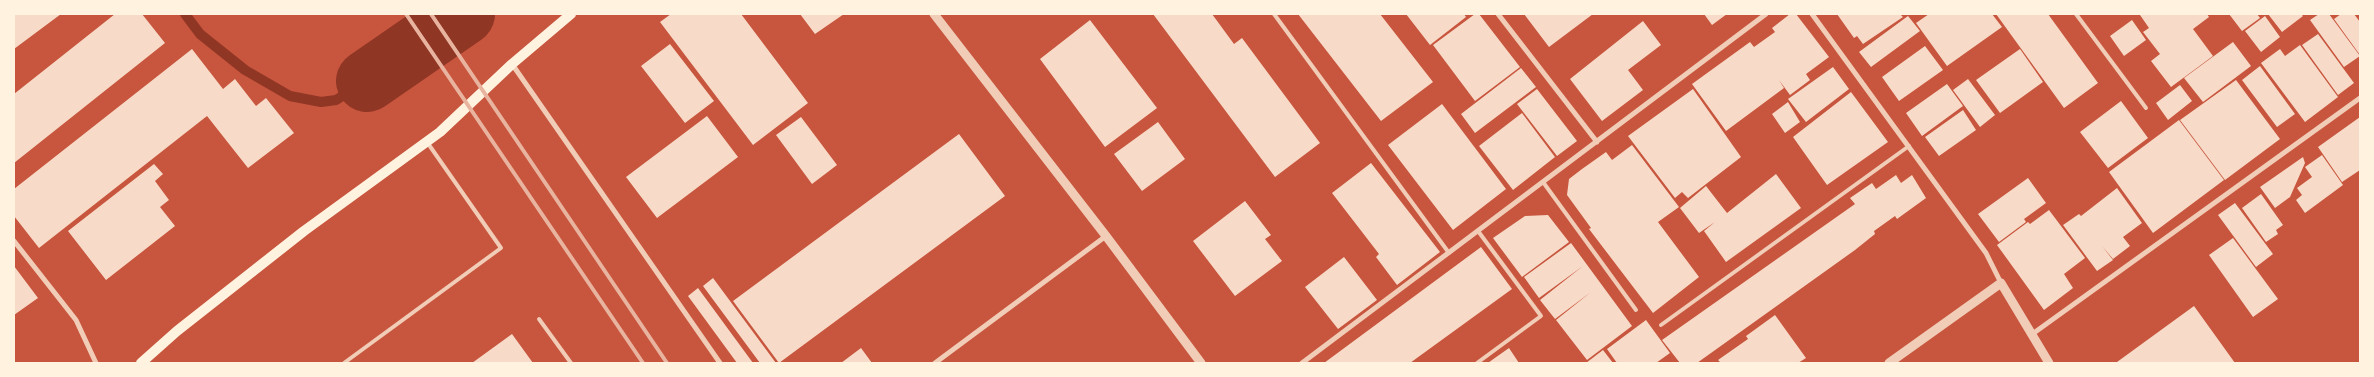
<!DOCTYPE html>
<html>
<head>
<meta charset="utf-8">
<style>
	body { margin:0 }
	#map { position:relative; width:2374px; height:377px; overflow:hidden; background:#c8553d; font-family:Cabin,sans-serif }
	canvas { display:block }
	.frame { position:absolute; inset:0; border:15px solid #fff3e0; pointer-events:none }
</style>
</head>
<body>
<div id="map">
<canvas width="2374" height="377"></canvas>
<div class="frame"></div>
</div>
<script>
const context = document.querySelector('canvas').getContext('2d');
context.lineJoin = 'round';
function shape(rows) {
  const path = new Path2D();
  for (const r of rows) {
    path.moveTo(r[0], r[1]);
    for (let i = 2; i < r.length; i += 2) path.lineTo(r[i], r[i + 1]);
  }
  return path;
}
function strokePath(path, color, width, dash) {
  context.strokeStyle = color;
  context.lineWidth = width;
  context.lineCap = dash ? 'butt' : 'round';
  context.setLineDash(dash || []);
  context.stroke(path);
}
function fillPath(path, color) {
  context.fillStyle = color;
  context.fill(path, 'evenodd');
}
strokePath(shape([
	[185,14,200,34,245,70,290,96,321,102,336,100,367,81]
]), '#8f3625', 10);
strokePath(shape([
	[367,81,464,14]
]), '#8f3625', 62);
fillPath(shape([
	[14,14,61,14,14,49],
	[115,14,142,14,165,43,14,163,14,94],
	[671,14,741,14,808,103,753,145,660,22],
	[800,14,844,14,815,34],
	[1153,14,1212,14,1234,44,1242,38,1320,143,1275,177],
	[1298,14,1380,14,1433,82,1381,121],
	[1406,14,1464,14,1466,17,1430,45],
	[1475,14,1479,14,1520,67,1475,101,1433,45],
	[1524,14,1593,14,1549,47],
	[1704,14,1727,14,1712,25],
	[1790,14,1796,14,1829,57,1806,74,1810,80,1790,95,1779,80,1784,88,1726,131,1692,84,1750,42,1754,47,1775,32,1772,28],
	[1837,14,1900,14,1903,17,1863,44,1857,36,1854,38],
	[1929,14,1992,14,2002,27,1947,66,1916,23],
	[1996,14,2048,14,2098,83,2064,108],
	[2142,14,2207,14,2209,17,2193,29,2213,56,2171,87,2151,61,2160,54,2143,32,2149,28,2140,15],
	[2229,14,2257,14,2260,18,2242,31],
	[2268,14,2301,14,2303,16,2282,32],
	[2319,14,2329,14,2360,56,2344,67,2310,20],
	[2341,14,2354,14,2360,22,2360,55,2334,19],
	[1908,16,1920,31,1871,67,1859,52],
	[2265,16,2280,37,2261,52,2245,31],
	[1090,20,1157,108,1105,147,1040,59],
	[2132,20,2146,40,2124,56,2110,36],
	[1643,21,1661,45,1628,70,1643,90,1602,121,1570,79],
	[2318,34,2354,83,2338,95,2302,45],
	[2233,42,2251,66,2203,102,2184,78],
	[670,44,714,101,685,123,641,66],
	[2300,45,2338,97,2305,122,2261,63,2280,49,2285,56],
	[1925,46,1943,70,1899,101,1882,77],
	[192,49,223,89,235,79,256,106,266,98,294,133,248,168,207,116,39,248,14,216,14,189],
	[2020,49,2043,82,2000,113,1976,80],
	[2260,66,2295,114,2277,127,2242,80],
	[1833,67,1849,89,1806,122,1788,99],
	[1521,68,1536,87,1475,133,1461,114],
	[1968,79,1995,115,1980,127,1953,90],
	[2236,80,2280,139,2225,180,2180,120],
	[1947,84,1963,106,1922,136,1906,113],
	[2180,85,2192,101,2168,120,2156,103],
	[1537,89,1577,141,1557,156,1517,104],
	[1693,89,1741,157,1688,198,1682,192,1675,198,1628,136],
	[1851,92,1888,142,1827,185,1793,137],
	[2121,101,2148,138,2108,168,2080,132],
	[1788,102,1800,122,1785,133,1772,114],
	[1442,104,1506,189,1453,230,1388,145],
	[1963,110,1976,130,1939,156,1925,137],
	[1522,113,1555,157,1513,190,1479,146],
	[707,116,738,157,657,218,626,177],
	[801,117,837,165,812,184,776,135],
	[2360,117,2360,170,2342,182,2318,147],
	[2179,120,2224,180,2153,233,2109,172],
	[1158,122,1185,159,1142,191,1114,154],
	[959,134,1005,196,779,363,733,301],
	[1632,145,1679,207,1658,222,1699,277,1653,313,1589,229,1591,228,1567,195,1569,179,1582,169,1606,152,1612,160],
	[2322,155,2343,185,2305,213,2296,200,2302,195,2297,188,2312,177,2305,167],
	[2303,157,2305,163,2290,197,2275,208,2260,187],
	[1371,163,1440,252,1397,285,1376,257,1379,254,1332,193],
	[154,164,163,174,155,181,169,200,160,207,175,226,106,280,68,231],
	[1776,174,1801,208,1726,262,1704,231,1715,222,1699,233,1680,208,1706,186,1727,213],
	[1896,175,1901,183,1912,175,1926,198,1897,219,1895,216,1874,231,1875,234,1855,250,1697,363,1680,363,1662,340,1855,204,1850,198,1872,183,1876,189],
	[2028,178,2046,203,2024,219,2026,222,1999,242,1978,214],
	[2117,188,2142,223,2123,237,2130,246,2113,259,2102,246,2113,260,2097,271,2063,225,2079,214,2081,216],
	[2261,194,2283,225,2276,230,2278,234,2266,242,2242,208],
	[1245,201,1271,235,1265,239,1282,261,1235,296,1193,241],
	[2235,203,2273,254,2256,267,2218,215],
	[2049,210,2085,258,2064,274,2073,288,2044,310,1997,245,2028,222,2030,224],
	[1548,215,1569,242,1522,277,1493,238,1525,216],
	[2233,238,2278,299,2253,317,2209,255],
	[1571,243,1632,326,1587,360,1556,320,1591,292,1555,319,1540,300,1583,266,1539,298,1524,277],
	[1481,247,1512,289,1410,363,1324,363],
	[1344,257,1377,300,1338,329,1305,287],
	[14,266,38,298,14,315],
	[713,278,776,363,760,363,703,286],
	[698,288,753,363,737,363,688,296],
	[2194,306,2235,363,2118,363,2117,362],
	[1775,315,1806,358,1798,363,1721,363,1718,360,1748,339,1746,336],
	[1646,320,1670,353,1656,363,1617,363,1607,349],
	[512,334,533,363,472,363],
	[861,348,872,363,841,363],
	[1509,348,1519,363,1488,363,1492,360],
	[1603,350,1613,363,1586,363]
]), '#f7dbc8');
strokePath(shape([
	[1274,14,1449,253],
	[2076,14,2146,108],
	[1543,182,1636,310],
	[539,319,571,363],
	[1661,325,1909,146],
	[344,363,501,248,427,142],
	[1477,363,1541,316,1478,231]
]), '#f1ccb7', 4);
strokePath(shape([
	[1498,14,1597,142],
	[1812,14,1986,253,2001,283],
	[512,64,720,363],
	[14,241,76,320,96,363],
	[2031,335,2360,98],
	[935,363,1106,236],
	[1302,363,1766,14]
]), '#f1ccb7', 5);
strokePath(shape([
	[934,14,1106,236,1201,363],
	[1889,363,2001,283,2049,363]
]), '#f1ccb7', 9);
strokePath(shape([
	[141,363,177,331,304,231,440,132,512,64,571,14]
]), '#fff3e0', 10);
strokePath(shape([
	[406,14,643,363],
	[431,14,667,363]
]), '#e9b49f', 4);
</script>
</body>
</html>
